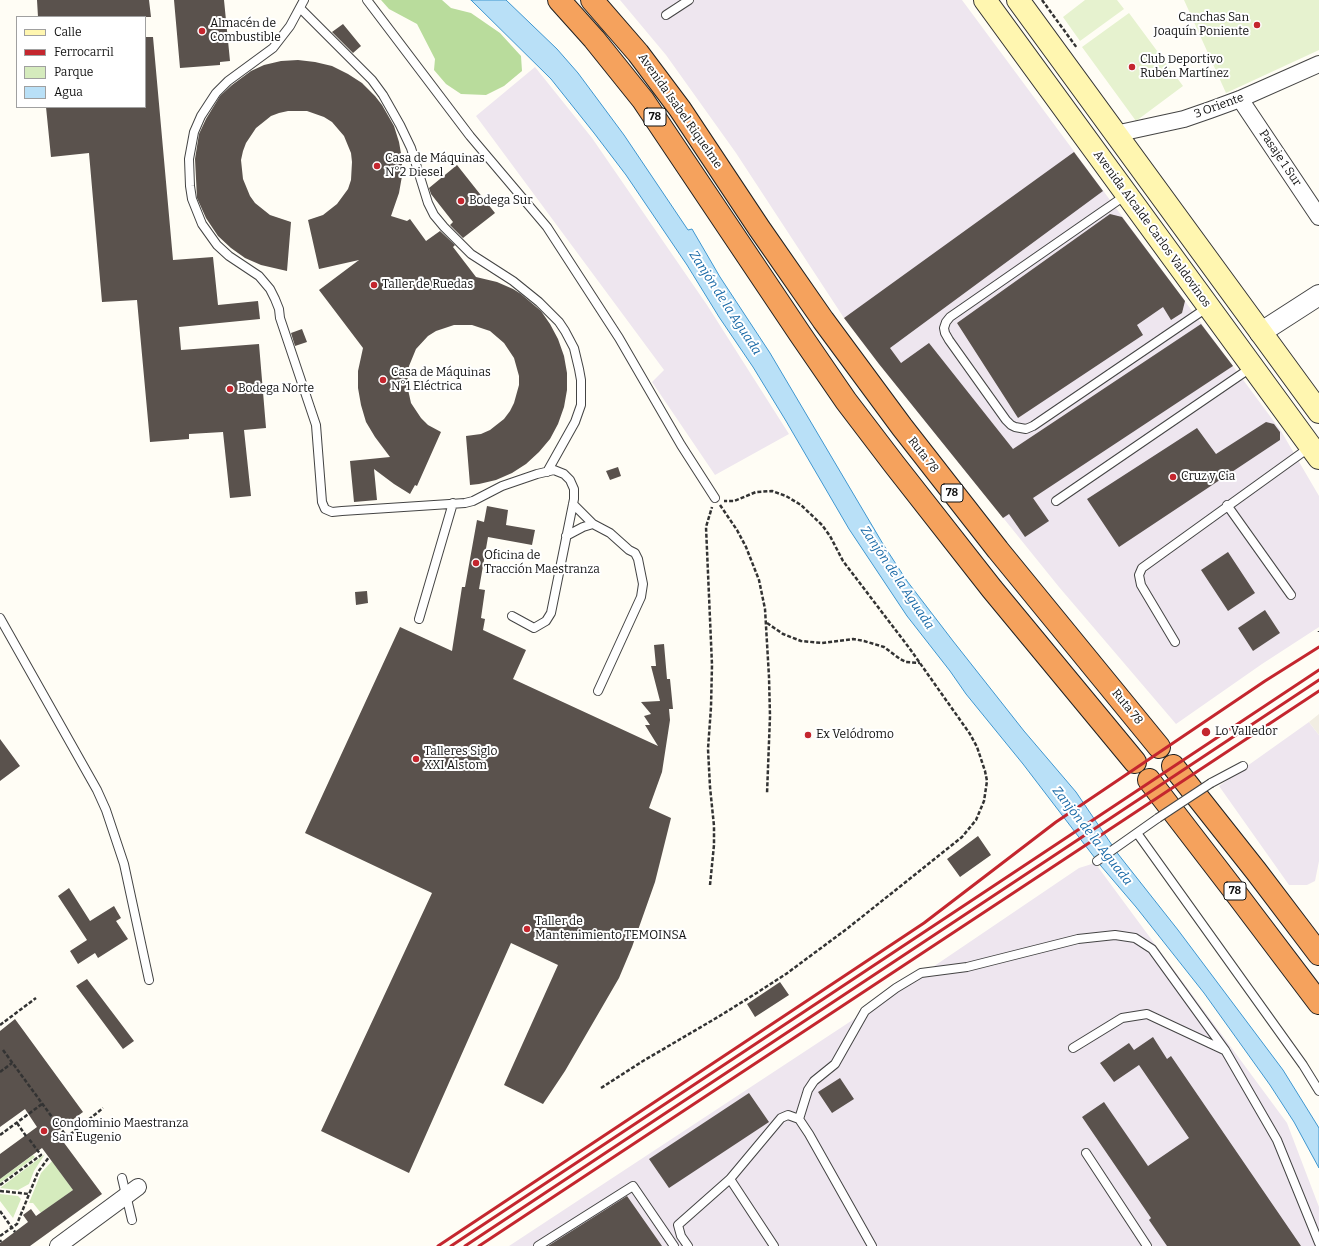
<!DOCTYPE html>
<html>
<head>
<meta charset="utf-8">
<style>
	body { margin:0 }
	#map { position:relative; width:1319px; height:1246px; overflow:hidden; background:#fffdf5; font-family:Bitter,serif }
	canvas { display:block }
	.legend { position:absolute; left:16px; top:16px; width:130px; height:92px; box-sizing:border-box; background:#fff; border:1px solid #a0a0a0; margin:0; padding:5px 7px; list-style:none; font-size:12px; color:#111 }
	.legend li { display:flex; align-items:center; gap:8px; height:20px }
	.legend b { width:20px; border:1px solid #a0a0a0 }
</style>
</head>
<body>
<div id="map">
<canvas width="1319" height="1246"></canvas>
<ul class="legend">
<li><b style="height:5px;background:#fff6b0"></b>Calle</li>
<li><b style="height:5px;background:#c4262e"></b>Ferrocarril</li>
<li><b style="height:11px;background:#d5ebbd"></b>Parque</li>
<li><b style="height:11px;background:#b9e0f7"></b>Agua</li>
</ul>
</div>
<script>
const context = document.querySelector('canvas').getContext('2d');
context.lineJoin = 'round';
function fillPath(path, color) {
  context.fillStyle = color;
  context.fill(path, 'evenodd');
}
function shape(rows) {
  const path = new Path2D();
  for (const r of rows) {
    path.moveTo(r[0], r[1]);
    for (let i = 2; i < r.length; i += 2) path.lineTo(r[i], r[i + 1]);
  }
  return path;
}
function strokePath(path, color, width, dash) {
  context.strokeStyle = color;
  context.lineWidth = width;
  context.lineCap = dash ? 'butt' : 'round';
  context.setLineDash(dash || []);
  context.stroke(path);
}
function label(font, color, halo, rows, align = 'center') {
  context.font = font + ' Bitter,serif';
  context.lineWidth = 4;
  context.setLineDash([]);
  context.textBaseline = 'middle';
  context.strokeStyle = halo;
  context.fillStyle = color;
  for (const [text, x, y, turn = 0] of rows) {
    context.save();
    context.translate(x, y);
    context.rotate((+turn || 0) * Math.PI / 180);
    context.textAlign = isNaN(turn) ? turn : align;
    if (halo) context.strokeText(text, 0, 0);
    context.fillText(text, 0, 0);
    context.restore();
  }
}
fillPath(shape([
	[620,0,962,0,1281,431,1319,496,1319,627,1262,664,1176,724,1059,587,879,364,844,318,736,153,666,55],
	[535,67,592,138,707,305,789,434,715,475,652,382,664,370,476,116],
	[1309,722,1319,735,1319,861,1315,881,1307,885,1289,885,1219,786],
	[1095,863,1287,1123,1319,1207,1319,1246,509,1246,918,977,1079,868]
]), '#eee6ef');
fillPath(shape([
	[45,1154,34,1171,29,1184,18,1190,0,1188],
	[33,1155,35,1157,0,1183,0,1179],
	[52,1161,73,1190,41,1213,33,1203,29,1203,41,1173],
	[0,1194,18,1196,21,1199,13,1218,0,1201]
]), '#d5ebbd');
fillPath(shape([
	[381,0,442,0,451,8,471,13,500,33,521,56,522,71,504,86,486,95,461,94,446,84,434,70,435,59,417,24,389,9]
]), '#b9dc9c');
fillPath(shape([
	[1085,0,1117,0,1124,9,1080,41,1063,17],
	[1184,0,1319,0,1319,50,1226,93],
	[1129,13,1183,86,1136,121,1082,47]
]), '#e6f2cf');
fillPath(shape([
	[1319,714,1319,735,1309,722]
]), '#f1ede2');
const water = shape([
	[471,0,506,0,557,49,578,73,624,135,688,230,692,229,720,277,770,353,883,544,907,581,953,641,1024,731,1076,792,1118,854,1178,930,1283,1070,1319,1128,1319,1168,1294,1122,1270,1085,1204,993,1136,907,1101,866,1023,764,966,694,950,671,907,616,849,529,786,421,753,367,719,317,687,265,626,175,594,133,551,79,471,0]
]);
fillPath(water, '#b9e0f7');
strokePath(water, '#3f96cf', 1);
fillPath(shape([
	[37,0,149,0,151,17,38,17],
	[174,0,224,0,230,61,220,62,220,65,180,68],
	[343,24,361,46,353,53,332,32],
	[145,37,153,37,173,260,213,257,218,305,258,301,260,319,179,327,181,350,259,344,266,428,244,430,251,496,230,498,223,432,189,434,189,439,150,442,137,300,102,302,89,153,51,157,46,107,145,107],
	[298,60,315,62,332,66,348,74,362,83,375,96,382,105,394,126,399,142,402,159,402,176,399,193,391,216,407,221,410,219,426,241,440,231,455,245,453,247,476,277,497,282,513,289,521,294,541,311,550,324,558,339,564,356,567,373,567,390,564,407,558,424,550,439,539,452,526,464,512,473,496,480,479,484,470,485,466,436,481,434,490,430,504,419,510,411,514,403,519,385,519,376,514,358,504,343,490,331,472,325,454,325,436,331,428,336,416,349,409,366,407,385,411,403,421,418,428,425,441,432,417,486,415,485,410,494,394,484,374,469,377,500,354,502,350,461,390,457,375,437,366,422,361,405,358,388,358,371,363,348,319,290,359,260,319,269,308,220,323,215,337,204,348,189,351,180,352,162,351,153,344,136,332,122,324,117,307,111,288,111,279,113,271,116,256,128,246,143,243,151,241,160,243,179,250,196,255,203,270,215,291,222,287,271,261,265,245,258,231,248,218,236,206,218,197,198,195,159,199,134,206,119,220,96,232,85,251,71,264,65,281,61],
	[1074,152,1103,191,890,348,901,363,929,343,1013,449,1201,324,1233,366,1033,498,1049,521,1025,537,1009,514,1003,518,879,364,844,318],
	[457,165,495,213,463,238,450,225,453,222,431,194,429,188],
	[1110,214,1122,217,1185,301,1182,313,1171,320,1163,307,1137,325,1143,335,1018,418,957,323],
	[302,329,307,342,295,346,291,333],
	[1266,422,1274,424,1280,432,1280,440,1119,547,1087,499,1197,428,1216,454],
	[618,467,621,476,610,480,606,471],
	[487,506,508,510,506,525,535,530,532,545,488,537,479,589,485,590,481,618,485,619,483,630,526,650,513,679,658,746,645,725,650,725,644,716,651,714,641,702,660,701,651,666,656,666,654,645,664,644,667,679,670,679,673,709,669,709,670,720,662,772,649,808,671,818,655,882,632,947,619,978,565,1071,543,1104,504,1085,558,965,511,943,409,1173,321,1131,432,893,305,833,400,627,452,651,462,587,465,587,477,520,484,522],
	[1228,552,1255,593,1228,611,1201,570],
	[367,591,368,603,356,605,355,592],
	[1265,610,1280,633,1253,651,1238,628],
	[0,739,20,766,0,781],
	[978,836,991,855,960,877,947,859],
	[69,888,90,921,114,906,121,918,116,921,128,939,98,958,95,953,78,964,70,951,87,940,58,896],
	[87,979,134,1041,123,1049,76,986],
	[780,982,789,995,755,1017,747,1004],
	[15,1019,83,1112,56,1132,102,1194,30,1246,0,1246,0,1243,28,1222,23,1215,31,1209,36,1216,73,1190,42,1148,0,1179,0,1154,37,1127,25,1109,0,1127,0,1031],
	[1153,1037,1167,1059,1171,1056,1301,1246,1167,1246,1149,1220,1151,1218,1082,1117,1104,1102,1148,1166,1189,1138,1139,1065,1114,1082,1100,1063,1129,1043,1134,1050],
	[840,1078,854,1099,832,1113,818,1092],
	[749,1093,769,1122,669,1188,649,1159],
	[627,1196,662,1246,548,1246]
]), '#5a524d');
const service = shape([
	[304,0,290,26,273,48,228,81,216,93,201,116,194,132,189,159,190,186,192,199,202,224,217,245,229,256,259,276,270,289,275,299,279,309,280,318,316,425,322,502,325,509,332,512,342,511,465,503,473,501,502,486,537,474,554,470,564,474,570,480,574,489,574,499,551,613,546,621,534,628,512,616],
	[367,0,470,136,547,227,619,338,681,445,715,498],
	[300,8,372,80,383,95,400,125,411,148,428,203,434,215,444,227,471,254,513,281,539,302,559,322,565,331,574,348,579,369,581,380,581,405,575,422,547,472],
	[666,15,689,0],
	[1126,195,950,317,946,322,944,328,945,333,949,340,1006,420,1011,425,1015,427,1026,429,1033,426,1208,307],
	[1056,501,1252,367],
	[573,504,593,524,610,533,629,550,635,553,638,559,643,584,641,597,598,691],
	[1227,505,1291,595],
	[566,536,583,527,593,524],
	[0,618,97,790,106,810,124,864,149,980],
	[419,619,453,503],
	[1175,642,1141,585,1139,575,1142,568,1310,447],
	[1211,783,1243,766],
	[1137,833,1303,1065,1319,1091],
	[1097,861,1158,818],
	[1073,1048,1122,1018,1147,1014,1224,1050],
	[1086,1153,1147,1246],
	[122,1178,132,1220],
	[730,1179,774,1246],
	[538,1246,633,1186,674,1246],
	[688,1246,681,1236,678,1225,730,1179,781,1118,788,1115,799,1119],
	[872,1246,809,1134,799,1119,808,1090,814,1081,835,1064,865,1011,896,988,921,973,967,967,1078,939,1115,935,1135,938,1152,949,1225,1050,1277,1140,1319,1243]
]);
const minor = shape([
	[1240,99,1319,217],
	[1115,134,1184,119,1210,110,1240,99,1319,64],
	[58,1246,138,1187]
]);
const tertiary = shape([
	[1260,333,1319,295]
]);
const secondary = shape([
	[985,0,1319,458],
	[1018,0,1319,412]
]);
const motorway = shape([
	[559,0,594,39,643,100,800,334,846,401,894,464,992,589,1135,762],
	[592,0,638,53,680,109,759,228,823,320,902,427,998,550,1159,747],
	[1173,766,1256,871,1319,954],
	[1149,780,1232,888,1319,1003]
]);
strokePath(service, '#444', 10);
strokePath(minor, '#444', 18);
strokePath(tertiary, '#444', 22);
strokePath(secondary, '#333', 24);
strokePath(motorway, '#222', 24);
strokePath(shape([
	[1042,0,1077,48],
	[720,505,737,530,746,547,759,580,765,609,769,677,770,716,767,794],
	[767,623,783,634,801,641,822,643,853,639,864,641,884,647,900,659,906,662,920,663],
	[1319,632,1319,631],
	[710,885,714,845,714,826,710,787,708,749,711,707,712,665,706,527,712,507],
	[0,1025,36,998],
	[3,1050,52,1117],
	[0,1072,12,1063],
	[601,1088,643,1061,718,1017,755,994,786,974,848,928,962,837,976,820,984,801,987,781,985,771,977,747,970,734,910,649,843,561,830,536,822,525,801,505,786,496,772,491,756,492,734,501,724,501],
	[55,1121,67,1137,103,1108],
	[17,1123,26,1136],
	[0,1135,42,1104],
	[0,1185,41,1155,29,1139],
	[0,1191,29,1194],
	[0,1211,15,1232],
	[0,1236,17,1224,38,1172,49,1157],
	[0,1240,1,1242]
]), '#333', 2.5, [4, 2]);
strokePath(service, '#fff', 8);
strokePath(minor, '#fff', 16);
strokePath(tertiary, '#fff', 20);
strokePath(secondary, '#fff6b0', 22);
strokePath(motorway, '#f5a25d', 22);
strokePath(shape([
	[438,1246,924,923,1056,822,1265,681,1319,647],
	[451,1246,1319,670],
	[465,1246,1319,680],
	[479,1246,1319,691]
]), '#c4262e', 3);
const serviceBridge = shape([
	[1158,818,1211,783]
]);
strokePath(serviceBridge, '#444', 10, []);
strokePath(serviceBridge, '#fff', 8);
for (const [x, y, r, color] of [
	[1257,25,4,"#c4262e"],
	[202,31,4,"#c4262e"],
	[1132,67,4,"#c4262e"],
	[377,166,4,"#c4262e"],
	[461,201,4,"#c4262e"],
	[374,285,4,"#c4262e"],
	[383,380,4,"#c4262e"],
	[230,389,4,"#c4262e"],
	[1173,477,4,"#c4262e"],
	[476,563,4,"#c4262e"],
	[1206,732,5,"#c4262e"],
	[808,735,4,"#c4262e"],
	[416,759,4,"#c4262e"],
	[527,929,4,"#c4262e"],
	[44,1131,4,"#c4262e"]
]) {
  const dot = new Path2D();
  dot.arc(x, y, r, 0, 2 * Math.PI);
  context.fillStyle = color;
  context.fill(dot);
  strokePath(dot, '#fff', 1.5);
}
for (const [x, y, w] of [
	[655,117,22],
	[952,493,22],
	[1235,891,22]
]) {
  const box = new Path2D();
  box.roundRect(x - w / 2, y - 9, w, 18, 3);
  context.fillStyle = '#fff';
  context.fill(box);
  strokePath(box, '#111', 1);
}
label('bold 11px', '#111', null, [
	["78",655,117],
	["78",952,493],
	["78",1235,891]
]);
label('12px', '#111', '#fff', [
	["Canchas San",1249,18,"right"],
	["Joaquín Poniente",1249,32,"right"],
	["Almacén de",210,24],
	["Combustible",210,38],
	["Club Deportivo",1140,60],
	["Rubén Martínez",1140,74],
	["Casa de Máquinas",385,159],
	["N°2 Diesel",385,173],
	["Bodega Sur",469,201],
	["Taller de Ruedas",382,285],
	["Casa de Máquinas",391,373],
	["N°1 Eléctrica",391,387],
	["Bodega Norte",238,389],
	["Cruz y Cia",1181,477],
	["Oficina de",484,556],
	["Tracción Maestranza",484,570],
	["Lo Valledor",1215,732],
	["Ex Velódromo",816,735],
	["Talleres Siglo",424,752],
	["XXI Alstom",424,766],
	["Taller de",535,922],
	["Mantenimiento TEMOINSA",535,936],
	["Condominio Maestranza",52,1124],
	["San Eugenio",52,1138]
], 'left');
label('12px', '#111', '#fff', [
	["3 Oriente",1219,106,-20],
	["Avenida Isabel Riquelme",680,111,55],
	["Pasaje 1 Sur",1280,158,56],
	["Avenida Alcalde Carlos Valdovinos",1152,229,54],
	["Ruta 78",923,455,52],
	["Ruta 78",1127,707,51]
]);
label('italic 13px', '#1768a6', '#fff', [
	["Zanjón de la Aguada",725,303,57],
	["Zanjón de la Aguada",897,578,56],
	["Zanjón de la Aguada",1092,836,52]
]);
</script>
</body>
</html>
